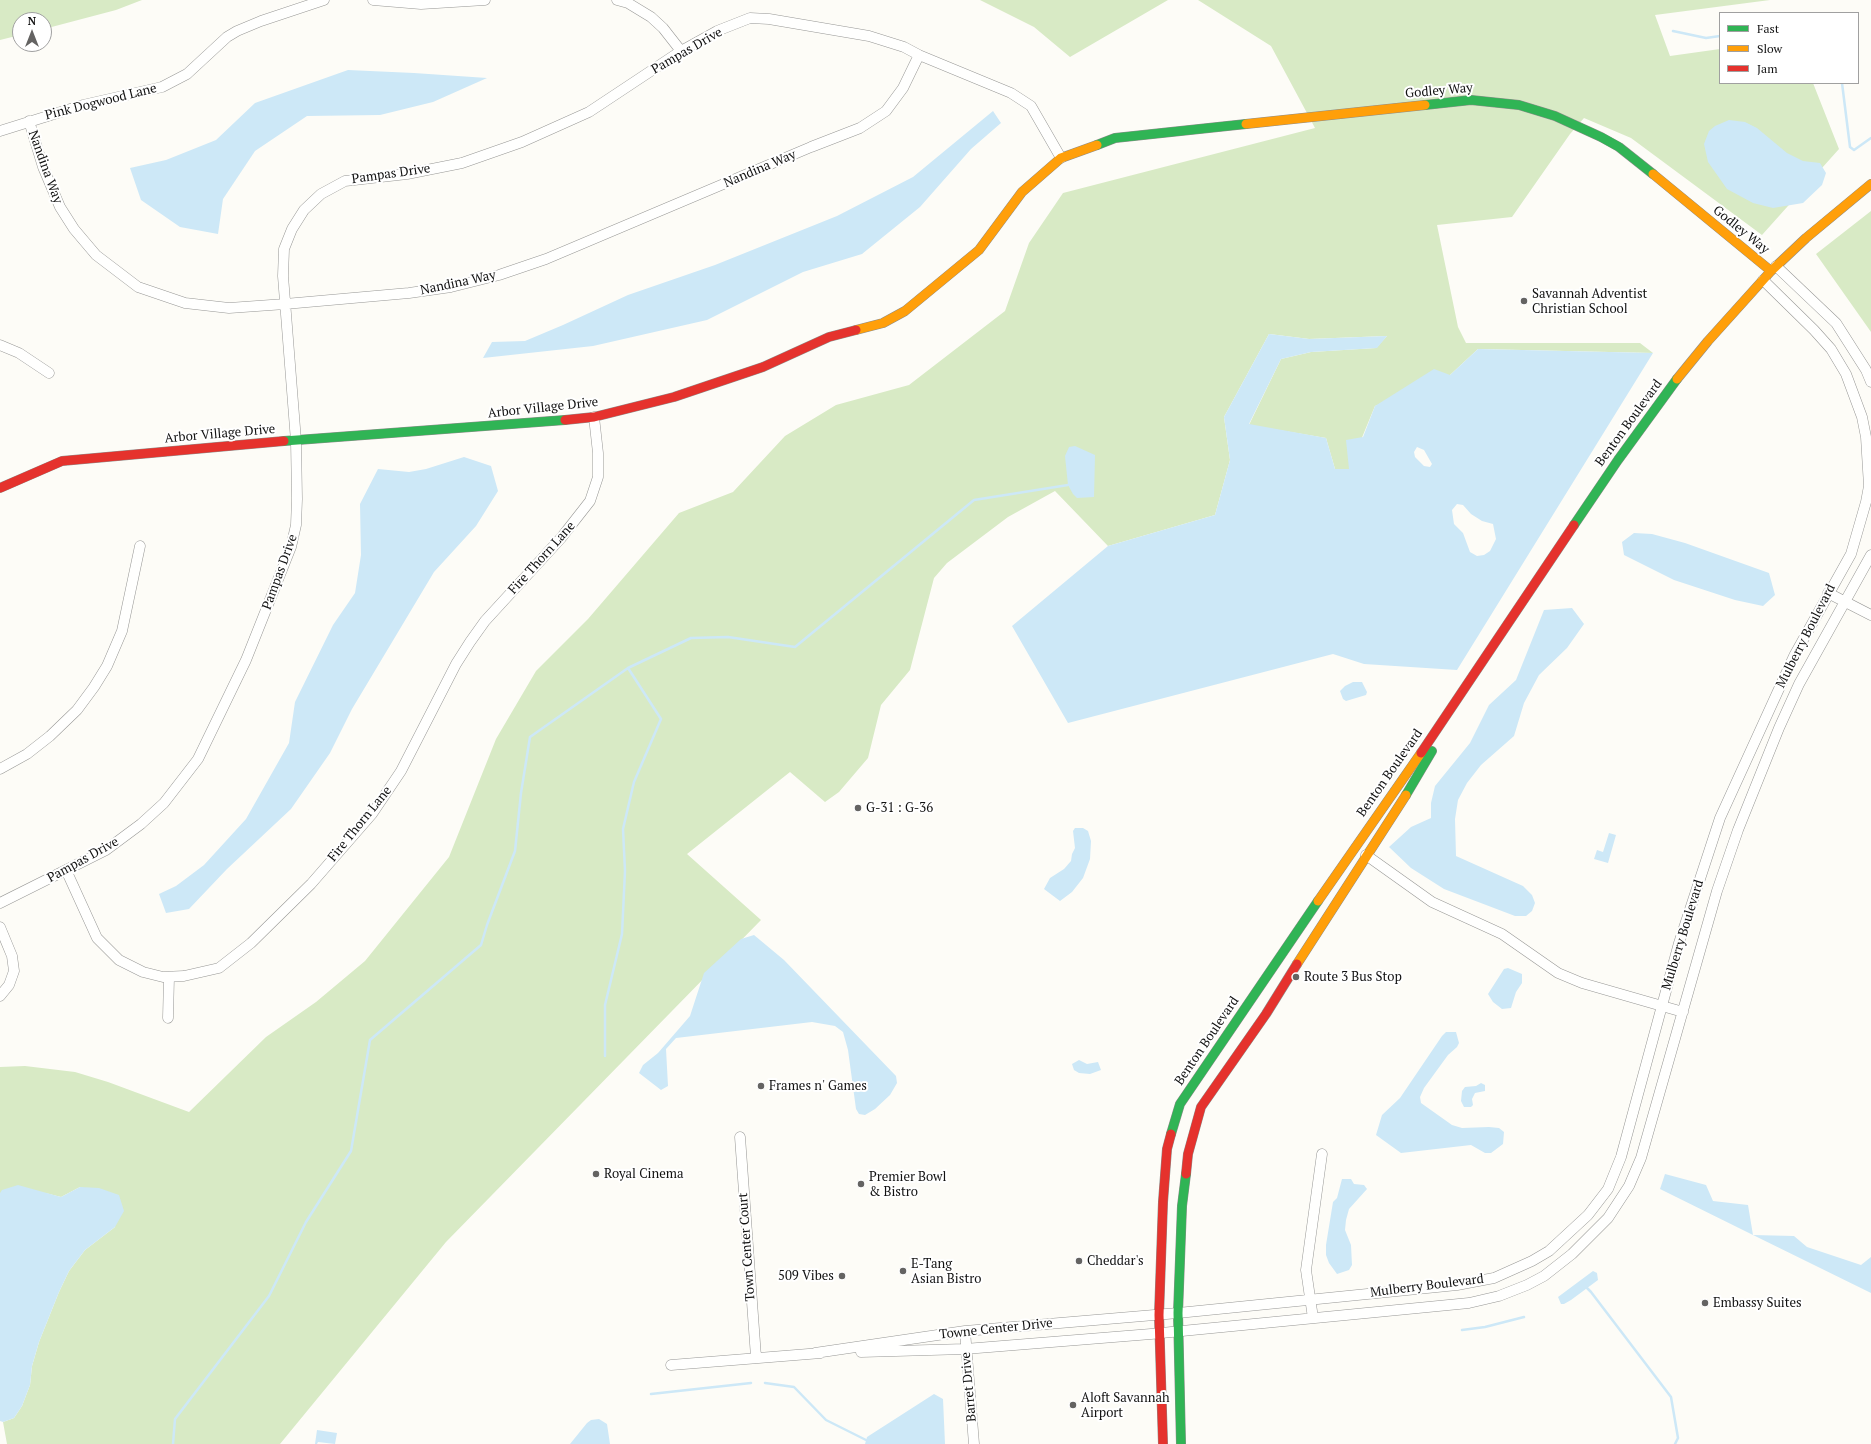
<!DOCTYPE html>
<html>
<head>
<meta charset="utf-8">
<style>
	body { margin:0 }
	#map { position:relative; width:1871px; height:1444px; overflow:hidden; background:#fdfcf7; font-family:"PT Serif",serif }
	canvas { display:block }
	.legend { position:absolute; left:1719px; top:12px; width:140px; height:72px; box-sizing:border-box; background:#fff; border:1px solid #a0a0a0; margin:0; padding:5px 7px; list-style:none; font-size:12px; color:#111 }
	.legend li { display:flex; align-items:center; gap:8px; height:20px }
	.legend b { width:20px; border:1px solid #a0a0a0 }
	.north { position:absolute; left:12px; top:12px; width:40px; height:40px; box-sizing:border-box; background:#fff; border:1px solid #a0a0a0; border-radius:50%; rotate:0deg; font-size:11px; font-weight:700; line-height:16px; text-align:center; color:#111 }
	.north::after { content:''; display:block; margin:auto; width:14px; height:18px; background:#646362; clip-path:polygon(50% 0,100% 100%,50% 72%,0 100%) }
</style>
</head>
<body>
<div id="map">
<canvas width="1871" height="1444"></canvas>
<ul class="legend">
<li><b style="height:5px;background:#30b455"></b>Fast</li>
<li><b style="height:5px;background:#ff9f0a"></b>Slow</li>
<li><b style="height:5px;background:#e5322d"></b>Jam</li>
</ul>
<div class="north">N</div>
</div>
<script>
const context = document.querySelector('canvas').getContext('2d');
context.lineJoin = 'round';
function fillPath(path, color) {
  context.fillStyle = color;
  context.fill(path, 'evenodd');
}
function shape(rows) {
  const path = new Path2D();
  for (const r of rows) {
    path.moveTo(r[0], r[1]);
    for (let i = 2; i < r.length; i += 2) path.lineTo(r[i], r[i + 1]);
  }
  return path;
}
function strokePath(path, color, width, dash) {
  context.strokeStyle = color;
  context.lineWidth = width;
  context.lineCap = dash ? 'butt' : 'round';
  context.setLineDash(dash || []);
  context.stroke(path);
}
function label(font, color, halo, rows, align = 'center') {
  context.font = font + ' "PT Serif",serif';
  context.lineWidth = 4;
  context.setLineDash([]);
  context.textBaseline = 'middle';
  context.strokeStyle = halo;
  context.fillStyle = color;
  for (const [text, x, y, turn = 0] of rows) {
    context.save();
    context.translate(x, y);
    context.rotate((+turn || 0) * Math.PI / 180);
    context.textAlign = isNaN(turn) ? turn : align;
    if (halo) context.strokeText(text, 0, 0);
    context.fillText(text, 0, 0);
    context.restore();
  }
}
fillPath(shape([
	[0,0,142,0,116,10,44,29,44,20,20,20,20,35,0,40],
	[980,0,1168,0,1070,57,1034,27],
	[1198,0,1770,0,1655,15,1670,56,1720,49,1720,83,1813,83,1839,149,1762,235,1631,138,1584,118,1570,134,1512,217,1437,225,1458,327,1466,343,1640,343,1653,353,1478,349,1450,375,1375,406,1349,469,1335,469,1326,438,1249,425,1281,359,1311,352,1376,348,1387,336,1309,339,1269,334,1224,417,1230,460,1215,515,1108,546,1055,491,1008,517,947,563,934,578,910,670,881,705,868,758,839,792,825,802,790,772,687,854,761,920,446,1242,280,1444,7,1444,3,1422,14,1418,22,1406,30,1385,32,1366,39,1342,59,1292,69,1271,85,1250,115,1227,80,1187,61,1197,45,1193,0,1193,0,1067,25,1066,75,1072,108,1082,189,1112,266,1037,316,1002,365,961,449,857,496,739,536,671,588,619,679,513,733,492,785,436,836,405,909,385,1005,311,1029,243,1063,193,1315,128,1271,46],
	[1871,211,1871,332,1816,254]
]), '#d8eac5');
fillPath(shape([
	[348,70,414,73,487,78,433,102,380,115,307,116,255,151,223,199,218,234,180,227,141,200,130,168,166,160,216,140,255,103],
	[993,111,1001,123,971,149,920,207,862,254,803,272,707,320,593,346,483,358,492,342,525,341,563,325,628,295,715,265,837,216,913,177],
	[1729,120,1745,122,1757,128,1787,153,1803,161,1820,163,1826,173,1822,185,1803,203,1773,208,1753,203,1727,189,1708,162,1704,144,1709,131,1715,126],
	[1269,334,1309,339,1387,336,1377,348,1311,352,1281,359,1249,424,1326,438,1335,469,1349,469,1346,440,1363,437,1375,406,1434,369,1450,375,1478,349,1653,353,1457,670,1364,664,1333,654,1068,723,1012,626,1108,546,1215,515,1230,460,1224,417],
	[1417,447,1424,450,1432,464,1430,467,1424,466,1415,457,1414,452],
	[1457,504,1463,505,1471,514,1482,521,1493,524,1496,539,1490,551,1484,555,1477,556,1470,552,1463,533,1454,524,1452,510],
	[1075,446,1095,455,1094,497,1077,498,1073,494,1068,485,1065,456,1069,447],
	[464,457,491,466,498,491,476,526,434,572,352,709,330,753,291,809,227,869,189,909,166,913,159,894,176,886,204,865,246,819,289,743,295,702,333,625,355,593,361,555,360,504,378,469,409,472,426,469],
	[1634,533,1652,534,1685,543,1769,573,1775,595,1763,606,1735,600,1674,580,1624,555,1622,542],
	[1572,608,1584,624,1567,648,1539,675,1524,703,1514,736,1481,765,1467,783,1458,800,1455,819,1456,856,1523,886,1532,895,1535,903,1532,911,1526,916,1515,916,1444,889,1411,868,1389,847,1411,827,1431,818,1431,803,1435,786,1470,743,1489,705,1516,680,1544,610],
	[1353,682,1362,682,1367,692,1366,695,1346,701,1343,699,1340,691,1345,686],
	[1075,828,1083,828,1088,831,1091,841,1090,859,1083,878,1072,892,1060,901,1044,889,1050,878,1064,869,1071,861,1072,854,1075,848,1073,831],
	[1609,833,1616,835,1608,863,1594,859,1597,850,1603,852],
	[754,935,784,960,896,1076,897,1083,890,1095,875,1109,865,1115,859,1114,856,1109,848,1050,843,1032,835,1026,812,1022,676,1038,666,1049,668,1086,661,1090,639,1073,643,1065,658,1053,690,1016,704,973,741,939],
	[1508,968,1522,974,1522,983,1516,992,1511,1008,1502,1009,1493,1002,1488,994,1504,969],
	[1446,1032,1456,1032,1459,1043,1457,1047,1448,1055,1424,1088,1420,1097,1421,1103,1452,1125,1462,1128,1489,1127,1499,1128,1504,1132,1503,1144,1491,1153,1485,1153,1471,1145,1401,1153,1376,1135,1382,1115,1400,1098,1442,1036],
	[1079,1060,1087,1064,1098,1062,1101,1070,1090,1074,1079,1073,1074,1070,1072,1064],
	[1481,1083,1485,1085,1485,1091,1475,1093,1472,1099,1473,1105,1471,1107,1464,1107,1461,1101,1462,1091,1465,1087,1476,1086],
	[1665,1174,1706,1185,1713,1201,1748,1205,1753,1235,1794,1236,1807,1247,1861,1265,1871,1257,1871,1293,1753,1235,1660,1189],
	[1342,1179,1351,1179,1354,1184,1364,1185,1367,1189,1349,1209,1346,1220,1345,1230,1351,1245,1352,1265,1349,1270,1337,1274,1329,1263,1326,1255,1326,1245,1333,1202,1337,1198],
	[18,1185,61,1197,80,1187,99,1188,119,1195,124,1211,115,1227,85,1250,69,1271,59,1292,39,1342,32,1366,30,1385,22,1406,14,1418,3,1422,0,1421,0,1193,2,1190],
	[1593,1271,1597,1273,1598,1280,1571,1300,1564,1304,1561,1304,1558,1297],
	[934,1394,943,1399,945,1444,865,1444,867,1437],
	[599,1419,607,1424,610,1444,570,1444,587,1423,591,1420],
	[317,1430,337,1433,335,1444,318,1442,317,1444,315,1444]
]), '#cde8f7');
strokePath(shape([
	[1673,31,1706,38,1720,36],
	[1842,83,1850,147,1854,150,1871,138],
	[628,668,691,638,728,637,795,647,974,500,1068,485],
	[1587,1288,1591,1292,1671,1397,1678,1438,1675,1444],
	[1462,1330,1485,1327,1524,1317],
	[765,1383,794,1387,826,1420,866,1440],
	[651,1394,751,1383],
	[173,1444,175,1419,269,1296,306,1222,351,1151,370,1040,481,945,487,925,515,851,521,793,530,737,628,668,661,719,634,782,623,829,625,871,622,934,605,1005,605,1056]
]), '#cde8f7', 2.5);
const street = shape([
	[373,0,421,4,485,0],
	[617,0,628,3,651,17,663,28,681,51],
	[29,121,43,167,60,207,74,229,96,255,138,287,185,303,229,308,285,304,409,293,451,287,499,275,546,259,811,147,860,128,886,111,903,88,919,55],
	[0,131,83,105,162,87,187,74,227,37,237,31,261,21,324,0],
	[1776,266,1836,323,1866,370,1871,382],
	[0,345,19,353,49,373],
	[1828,593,1871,615],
	[0,769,27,754,50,736,77,710,94,687,107,666,122,631,140,546],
	[1366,855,1432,902,1502,934,1558,973,1582,983,1683,1012],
	[66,870,97,938,119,960,143,972,163,977,184,976,219,968,251,943,311,884,372,814,401,771,456,664,470,642,485,621,561,538,590,501,598,477,598,453,594,417],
	[0,903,106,850,141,824,164,803,198,759,246,660,291,547,296,525,297,499,296,441,283,276,284,249,292,229,304,210,321,194,345,181,407,174,462,163,522,142,589,112,681,51,717,31,750,18,769,19,869,36,904,47,919,55,1011,93,1031,106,1061,158],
	[0,927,12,956,14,971,9,985,0,996],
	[168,1018,169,977],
	[740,1137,756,1357],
	[1313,1318,1306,1270,1322,1154],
	[965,1331,974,1444],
	[861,1352,965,1349,1151,1334,1469,1303,1499,1296,1527,1285,1544,1276,1572,1254,1608,1218,1629,1186,1641,1158,1717,891,1738,830,1779,728,1799,684,1871,555],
	[815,1353,965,1331,1178,1313,1457,1285,1494,1278,1532,1261,1549,1251,1588,1215,1608,1189,1621,1157,1679,943,1720,818,1794,656,1851,554,1866,502,1869,486,1866,437,1862,417,1846,374,1831,349,1814,330,1763,280],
	[671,1365,821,1353]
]);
const fast = shape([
	[1425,105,1471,100,1519,105,1555,116,1601,137,1619,147,1653,174],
	[1097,145,1115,138,1246,124],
	[284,441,565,420],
	[1574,525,1618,460,1677,379],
	[1406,795,1432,751],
	[1171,1134,1180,1104,1318,901],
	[1181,1444,1178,1313,1182,1206,1186,1174]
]);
const slow = shape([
	[1246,124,1425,105],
	[1653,174,1771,271],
	[856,330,883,323,905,311,979,250,1022,192,1061,158,1097,145],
	[1677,379,1708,341,1771,271,1806,238,1871,184],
	[1318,901,1421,753],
	[1297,964,1406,795]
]);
const jam = shape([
	[565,420,594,417,674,397,763,367,829,337,856,330],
	[0,488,62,461,284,441],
	[1421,753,1574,525],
	[1186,1174,1188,1154,1201,1107,1266,1014,1297,964],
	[1163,1444,1159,1315,1163,1202,1167,1149,1171,1134]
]);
strokePath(street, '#979795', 11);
strokePath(fast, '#8e8d8b', 10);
strokePath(slow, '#8e8d8b', 10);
strokePath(jam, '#8e8d8b', 10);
strokePath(street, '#fffffe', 10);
strokePath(fast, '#30b455', 9);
strokePath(slow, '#ff9f0a', 9);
strokePath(jam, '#e5322d', 9);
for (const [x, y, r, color] of [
	[1524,301,4,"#646362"],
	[858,808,4,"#646362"],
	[1296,977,4,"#646362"],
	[761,1086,4,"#646362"],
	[596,1174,4,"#646362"],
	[861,1184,4,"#646362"],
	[1079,1261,4,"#646362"],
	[903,1271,4,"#646362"],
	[842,1276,4,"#646362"],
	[1705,1303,4,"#646362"],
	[1073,1405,4,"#646362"]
]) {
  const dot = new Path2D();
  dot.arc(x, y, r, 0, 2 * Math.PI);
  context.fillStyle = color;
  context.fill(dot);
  strokePath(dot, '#fff', 1.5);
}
label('13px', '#111', '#fff', [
	["Pampas Drive",687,51,-30],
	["Godley Way",1439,91,-5],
	["Pink Dogwood Lane",101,102,-14],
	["Nandina Way",45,167,70],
	["Nandina Way",760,169,-23],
	["Pampas Drive",391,174,-8],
	["Godley Way",1741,230,39],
	["Nandina Way",458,283,-12],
	["Arbor Village Drive",543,408,-6],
	["Benton Boulevard",1629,423,-54],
	["Arbor Village Drive",220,434,-5],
	["Fire Thorn Lane",542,558,-48],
	["Pampas Drive",280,572,-70],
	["Mulberry Boulevard",1806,636,-63],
	["Benton Boulevard",1390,773,-55],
	["Fire Thorn Lane",360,824,-51],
	["Pampas Drive",83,860,-29],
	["Mulberry Boulevard",1683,935,-73],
	["Benton Boulevard",1207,1041,-56],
	["Town Center Court",747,1247,-94],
	["Mulberry Boulevard",1427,1286,-7],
	["Towne Center Drive",996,1329,-6],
	["Barret Drive",969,1387,-95]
]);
label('13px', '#111', '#fff', [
	["Savannah Adventist",1532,294],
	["Christian School",1532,309],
	["G-31 : G-36",866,808],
	["Route 3 Bus Stop",1304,977],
	["Frames n' Games",769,1086],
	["Royal Cinema",604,1174],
	["Premier Bowl",869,1177],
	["& Bistro",869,1192],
	["Cheddar's",1087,1261],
	["E-Tang",911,1264],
	["Asian Bistro",911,1279],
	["509 Vibes",834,1276,"right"],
	["Embassy Suites",1713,1303],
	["Aloft Savannah",1081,1398],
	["Airport",1081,1413]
], 'left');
</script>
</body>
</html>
